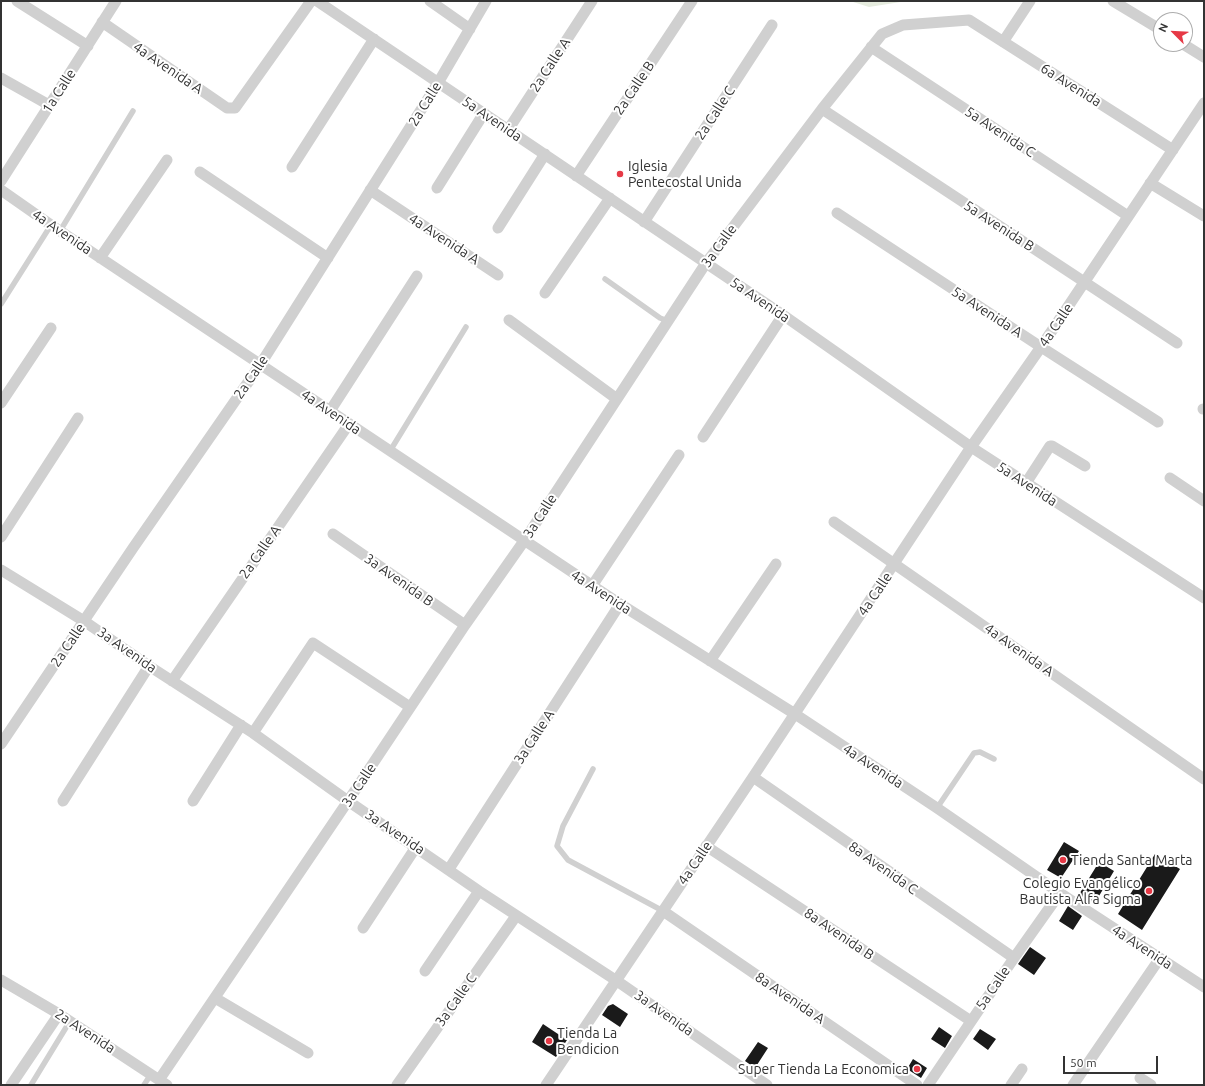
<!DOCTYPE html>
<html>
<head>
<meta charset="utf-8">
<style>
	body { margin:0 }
	#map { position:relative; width:1205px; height:1086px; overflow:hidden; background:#fff; font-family:Ubuntu,sans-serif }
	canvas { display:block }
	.frame { position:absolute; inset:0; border:2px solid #333; pointer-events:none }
	.north { position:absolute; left:1153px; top:12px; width:40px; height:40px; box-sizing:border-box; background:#fff; border:1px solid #adadad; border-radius:50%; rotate:294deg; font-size:11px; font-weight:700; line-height:16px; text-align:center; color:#333 }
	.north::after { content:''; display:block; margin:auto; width:14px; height:18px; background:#e63946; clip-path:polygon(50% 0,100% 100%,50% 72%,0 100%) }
	.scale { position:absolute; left:1063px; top:1056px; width:95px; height:18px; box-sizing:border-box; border:2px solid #333; border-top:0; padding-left:5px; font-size:12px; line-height:14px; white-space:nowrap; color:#333; -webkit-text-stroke:3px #fff; paint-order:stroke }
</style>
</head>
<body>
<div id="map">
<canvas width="1205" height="1086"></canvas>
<div class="frame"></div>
<div class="north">N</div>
<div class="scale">50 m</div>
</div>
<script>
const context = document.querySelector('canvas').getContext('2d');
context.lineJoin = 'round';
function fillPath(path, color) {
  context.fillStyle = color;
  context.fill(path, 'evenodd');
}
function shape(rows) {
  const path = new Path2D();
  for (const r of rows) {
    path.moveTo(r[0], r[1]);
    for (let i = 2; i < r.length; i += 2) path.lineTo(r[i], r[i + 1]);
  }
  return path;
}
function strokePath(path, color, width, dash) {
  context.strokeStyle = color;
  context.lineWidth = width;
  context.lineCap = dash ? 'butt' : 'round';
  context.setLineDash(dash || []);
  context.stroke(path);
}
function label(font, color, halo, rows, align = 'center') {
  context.font = font + ' Ubuntu,sans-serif';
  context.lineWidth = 4;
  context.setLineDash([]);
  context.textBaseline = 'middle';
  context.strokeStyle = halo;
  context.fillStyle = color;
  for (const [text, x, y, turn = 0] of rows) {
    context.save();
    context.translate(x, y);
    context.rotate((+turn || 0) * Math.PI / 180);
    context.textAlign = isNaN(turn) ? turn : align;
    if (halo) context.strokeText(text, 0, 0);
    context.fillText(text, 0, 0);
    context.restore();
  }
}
fillPath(shape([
	[850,1,907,1,869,7]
]), '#e6ecdf');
fillPath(shape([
	[1064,842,1079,851,1061,878,1047,870],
	[1155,854,1180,869,1142,930,1118,914],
	[1099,862,1114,871,1096,901,1093,899,1090,904,1078,896],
	[1068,906,1082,916,1073,930,1059,921],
	[1030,947,1046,958,1034,975,1018,964],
	[613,1004,628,1014,620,1027,602,1015,608,1006],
	[543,1024,567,1040,556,1057,532,1042],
	[939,1027,952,1036,945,1048,931,1039],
	[980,1029,996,1039,988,1050,973,1039],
	[758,1042,768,1048,755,1068,745,1061],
	[913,1059,927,1068,921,1078,907,1069]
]), '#1a1a1a');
strokePath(shape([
	[60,231,133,111],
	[605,279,660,318,668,321],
	[1,304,51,225],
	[390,451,466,327],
	[593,769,563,826,557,846,568,860,663,911],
	[937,808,974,753,980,752,994,759],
	[31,1085,70,1021],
	[144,1085,151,1074]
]), '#d0d0d0', 5.5);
strokePath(shape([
	[17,1,88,46],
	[317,1,783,315,971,447,1204,598],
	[430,1,470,29],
	[1113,1,1161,30],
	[102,22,227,108,235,108,311,1],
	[1003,42,1030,1],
	[1183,44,1204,57],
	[871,47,1128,216],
	[1,78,49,105],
	[822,109,1177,343],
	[508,130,592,1],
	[292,167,374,39],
	[200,172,328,258],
	[576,176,692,1],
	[1,181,116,1],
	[1150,183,1204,216],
	[437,188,484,113],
	[1,190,51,225,620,604,795,714,937,808,1060,893,1204,987],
	[370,190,498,275],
	[837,213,1041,347,1158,422],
	[644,222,772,25],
	[498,228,545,154],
	[100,258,167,160],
	[545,293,610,198],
	[509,320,617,399],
	[1,403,51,328],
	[1203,409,1204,409],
	[330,411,417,276],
	[703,437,783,315],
	[1170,478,1204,501],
	[1026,483,1050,446,1052,446,1085,466],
	[834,522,1204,779],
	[333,534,465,625],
	[1,537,78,418],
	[1,570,84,621,149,666,253,733,348,801,479,891,617,981,767,1085],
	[592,586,679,455],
	[710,661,776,564],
	[172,681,349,424],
	[253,733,313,643,410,707],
	[1,744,133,548,260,365,438,83,486,1],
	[753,777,1014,958],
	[63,801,149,666],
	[193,801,241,725],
	[706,846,971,1021],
	[449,869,620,604],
	[663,911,917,1085],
	[363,928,416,847],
	[425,971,479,891],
	[1,980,59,1014,167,1085],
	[215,998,308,1053],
	[1140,1078,1151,1085],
	[159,1080,348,801,465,625,524,541,706,263,822,109,882,34,903,25,969,20,1173,150],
	[11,1085,59,1014],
	[397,1085,516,916],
	[546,1085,753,777,971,447,1041,347,1204,103],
	[928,1085,1014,958,1060,893],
	[1011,1085,1022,1069],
	[1073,1085,1160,958]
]), '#d0d0d0', 11);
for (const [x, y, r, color] of [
	[620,174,4,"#e63946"],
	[1063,860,4,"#e63946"],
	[1149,891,4,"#e63946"],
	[549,1041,4,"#e63946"],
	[917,1069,4,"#e63946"]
]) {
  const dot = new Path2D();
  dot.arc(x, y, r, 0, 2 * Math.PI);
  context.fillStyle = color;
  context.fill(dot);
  strokePath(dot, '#fff', 1.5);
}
label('14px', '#333', '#fff', [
	["2a Calle A",550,65,-57],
	["4a Avenida A",168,68,34],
	["6a Avenida",1071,85,32],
	["2a Calle B",634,88,-56],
	["1a Calle",59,91,-57],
	["2a Calle",425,104,-58],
	["2a Calle C",715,113,-57],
	["5a Avenida",492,119,34],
	["5a Avenida C",1000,132,33],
	["5a Avenida B",999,226,33],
	["4a Avenida",62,232,34],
	["4a Avenida A",444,239,33],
	["3a Calle",719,246,-54],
	["5a Avenida",760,300,34],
	["5a Avenida A",987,312,33],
	["4a Calle",1056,325,-56],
	["2a Calle",251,377,-56],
	["4a Avenida",331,412,34],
	["5a Avenida",1027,484,33],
	["3a Calle",540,516,-57],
	["2a Calle A",260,552,-55],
	["3a Avenida B",399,580,35],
	["4a Avenida",601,592,33],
	["4a Calle",875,594,-56],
	["2a Calle",68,645,-56],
	["3a Avenida",127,650,35],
	["4a Avenida A",1019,650,35],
	["3a Calle A",534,737,-57],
	["4a Avenida",873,766,33],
	["3a Calle",359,785,-56],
	["3a Avenida",395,832,34],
	["4a Calle",695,863,-56],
	["8a Avenida C",883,868,35],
	["8a Avenida B",839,934,34],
	["4a Avenida",1142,947,33],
	["5a Calle",993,988,-56],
	["8a Avenida A",790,998,34],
	["3a Calle C",456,1000,-55],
	["3a Avenida",664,1013,35],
	["2a Avenida",85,1031,33]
]);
label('14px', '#333', '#fff', [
	["Iglesia",628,166],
	["Pentecostal Unida",628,182],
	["Tienda Santa Marta",1071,860],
	["Colegio Evangélico",1141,883,"right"],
	["Bautista Alfa Sigma",1141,899,"right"],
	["Tienda La",557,1033],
	["Bendicion",557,1049],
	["Super Tienda La Economica",909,1069,"right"]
], 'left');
</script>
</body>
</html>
